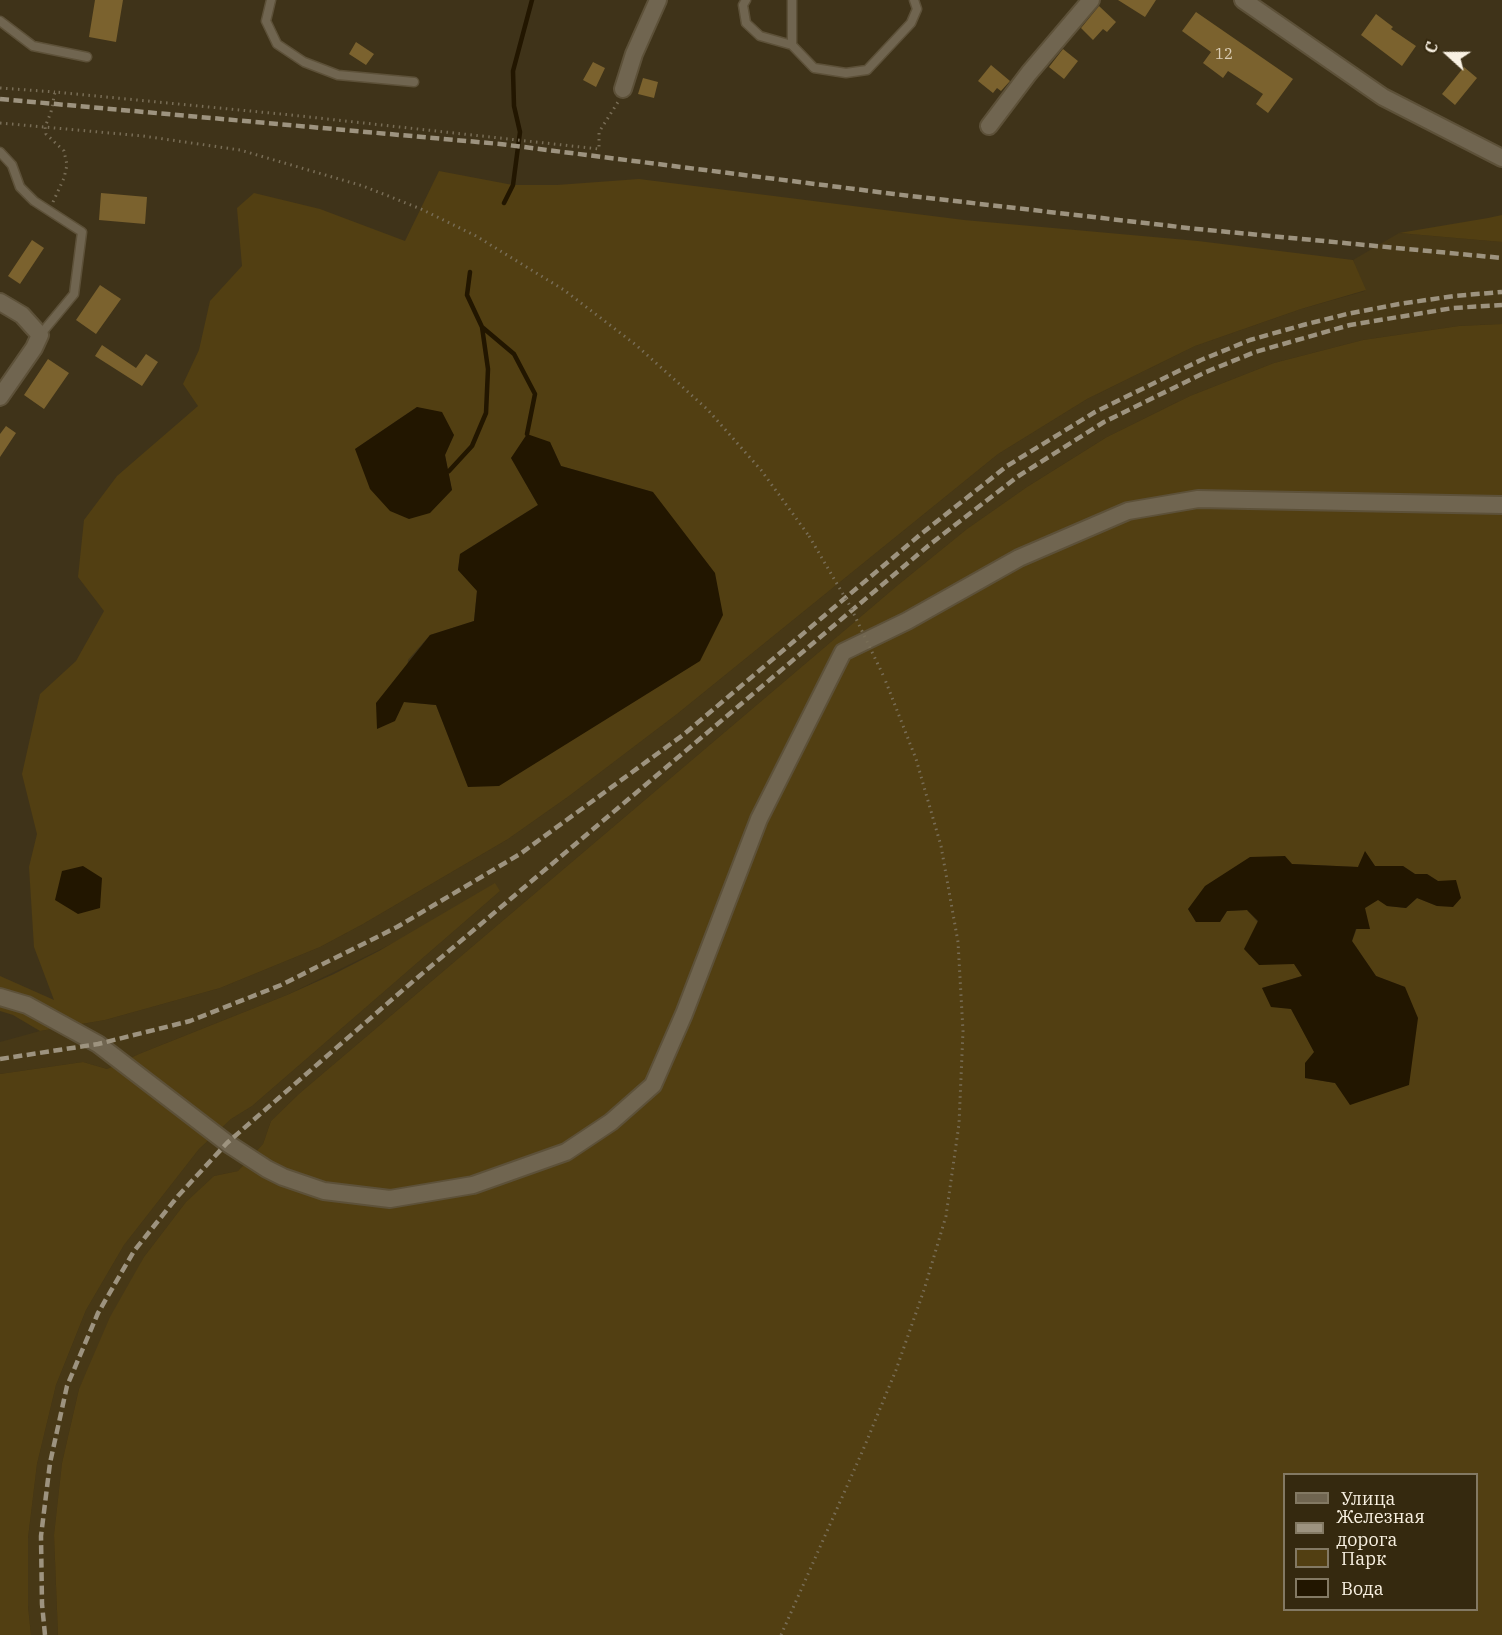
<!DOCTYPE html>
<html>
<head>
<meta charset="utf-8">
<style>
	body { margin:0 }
	#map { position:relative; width:1502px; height:1635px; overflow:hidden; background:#3f3319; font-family:"IBM Plex Serif",serif }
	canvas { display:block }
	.legend { position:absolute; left:1283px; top:1473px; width:195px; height:138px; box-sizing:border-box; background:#35290f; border:2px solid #837963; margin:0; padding:8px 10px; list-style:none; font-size:18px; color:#f9f1e2 }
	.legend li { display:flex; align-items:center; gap:12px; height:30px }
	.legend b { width:30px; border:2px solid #837963 }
	.north { position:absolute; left:1418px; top:24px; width:60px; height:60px; -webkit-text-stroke:4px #35290f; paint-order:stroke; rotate:291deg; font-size:16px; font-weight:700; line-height:24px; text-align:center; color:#f9f1e2 }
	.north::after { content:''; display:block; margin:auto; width:21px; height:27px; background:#f9f1e2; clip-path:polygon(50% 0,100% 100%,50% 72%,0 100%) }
</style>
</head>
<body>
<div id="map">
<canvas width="1502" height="1635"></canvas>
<ul class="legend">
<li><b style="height:8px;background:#706550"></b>Улица</li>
<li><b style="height:8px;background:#9d937f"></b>Железная дорога</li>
<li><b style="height:16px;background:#523f12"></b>Парк</li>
<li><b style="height:16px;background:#221600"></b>Вода</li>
</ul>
<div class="north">С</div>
</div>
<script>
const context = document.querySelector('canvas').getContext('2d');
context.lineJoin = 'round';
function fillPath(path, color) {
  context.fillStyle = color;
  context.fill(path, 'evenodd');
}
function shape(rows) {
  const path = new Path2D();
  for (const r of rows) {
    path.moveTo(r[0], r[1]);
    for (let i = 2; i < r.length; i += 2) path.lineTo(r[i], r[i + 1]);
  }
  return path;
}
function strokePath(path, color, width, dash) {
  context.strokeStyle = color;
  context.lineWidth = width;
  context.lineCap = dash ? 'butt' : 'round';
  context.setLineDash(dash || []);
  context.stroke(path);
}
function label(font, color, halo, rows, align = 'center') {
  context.font = font + ' "IBM Plex Serif",serif';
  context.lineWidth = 5;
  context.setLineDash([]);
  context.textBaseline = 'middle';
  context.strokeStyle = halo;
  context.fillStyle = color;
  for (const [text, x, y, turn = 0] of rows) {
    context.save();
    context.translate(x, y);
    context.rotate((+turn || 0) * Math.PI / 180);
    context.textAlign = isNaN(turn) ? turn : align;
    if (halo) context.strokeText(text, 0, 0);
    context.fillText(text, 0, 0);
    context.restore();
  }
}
fillPath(shape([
	[1399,233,1502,242,1502,324,1459,326,1363,340,1274,363,1190,396,1107,437,1027,487,967,529,898,585,300,1093,271,1121,263,1144,238,1171,214,1176,186,1202,144,1257,79,1389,62,1463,54,1535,58,1635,31,1635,28,1606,28,1538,37,1464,56,1385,86,1310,124,1245,199,1149,231,1119,252,1106,500,891,287,995,139,1054,107,1069,83,1062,0,1074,0,1042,40,1031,105,1020,220,988,320,947,363,924,508,839,569,796,677,714,998,454,1087,399,1195,346,1301,309,1365,291,1353,260]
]), '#473816');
fillPath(shape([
	[439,171,513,185,557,185,639,179,964,220,1198,241,1353,260,1366,290,1301,309,1195,346,1087,399,998,454,677,714,569,796,508,839,363,924,320,947,220,988,105,1020,40,1031,13,1015,0,1011,0,976,54,1000,34,947,29,867,37,834,22,774,40,694,76,661,104,611,78,577,84,520,117,476,198,406,183,384,199,350,210,301,242,266,237,208,254,193,320,209,405,241],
	[417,407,454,435,445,455,452,490,355,449],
	[550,442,561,466,653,492,468,787,436,705,404,702,408,660,430,635,474,621,477,590,458,570,460,554,538,505,511,458],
	[1502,215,1502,242,1399,233,1488,218],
	[1502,324,1502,1635,58,1635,54,1535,62,1463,79,1389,110,1317,144,1257,186,1202,214,1176,238,1171,263,1144,271,1121,300,1093,898,585,967,529,1027,487,1107,437,1190,396,1274,363,1363,340,1459,326],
	[1365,852,1375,866,1403,866,1415,874,1427,874,1438,881,1437,906,1417,898,1406,908,1387,906,1378,899,1365,908,1352,941,1376,976,1405,987,1335,1083,1305,1078,1315,1053,1291,1009,1262,988,1302,976,1294,963,1247,910,1227,911,1220,922,1196,922,1188,909,1292,864,1358,867],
	[1284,1474,1476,1474,1476,1610,1284,1610],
	[495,883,500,891,252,1106,231,1119,199,1149,124,1245,86,1310,56,1385,37,1464,28,1538,28,1606,31,1635,0,1635,0,1074,83,1062,107,1069,139,1054,287,995,334,974,379,951]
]), '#523f12');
fillPath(shape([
	[417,407,442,412,454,435,445,455,452,490,430,513,409,519,390,511,370,489,355,449],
	[527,434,550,442,561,466,653,492,715,573,723,615,700,661,499,786,468,787,436,705,404,702,395,721,377,729,376,703,430,635,474,621,477,591,458,570,460,554,538,505,511,458],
	[1365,851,1375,866,1403,866,1415,874,1427,874,1438,881,1456,880,1461,898,1453,907,1437,906,1417,898,1406,908,1387,906,1378,900,1365,908,1370,929,1356,929,1352,941,1376,976,1405,987,1418,1018,1409,1085,1350,1105,1335,1083,1305,1078,1305,1063,1314,1052,1291,1009,1271,1007,1262,988,1302,976,1294,964,1259,965,1244,949,1258,921,1247,910,1227,911,1220,922,1196,922,1188,909,1205,886,1250,857,1285,856,1292,864,1358,867],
	[83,866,102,878,100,908,78,914,55,900,62,871]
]), '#221600');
strokePath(shape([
	[504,203,513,185,520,132,514,106,513,71,532,0],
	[470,272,467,295,482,327,514,354,535,394,527,434],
	[449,471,472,446,486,413,488,369,482,327]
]), '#221600', 4.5);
fillPath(shape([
	[95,0,123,0,116,42,89,37],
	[1118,0,1156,0,1145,17],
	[1099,6,1116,22,1107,32,1103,29,1093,40,1081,28],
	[1196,12,1293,79,1268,113,1256,104,1263,94,1228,71,1223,78,1203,63,1211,52,1182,31],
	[1376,14,1393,27,1391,29,1416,46,1402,66,1361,35],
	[356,42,374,54,366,65,349,54],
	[1063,49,1078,61,1064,79,1049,67],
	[593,62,605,68,596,87,583,80],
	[991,65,1010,81,1001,91,997,88,993,93,978,81],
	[1464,67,1477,78,1455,105,1442,94],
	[643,78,658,82,654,98,638,94],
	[101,193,147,197,145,224,99,220],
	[32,240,44,248,20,284,8,276],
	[100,285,121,299,96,334,76,320],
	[102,345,136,368,146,354,158,362,142,386,95,356],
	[48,359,69,373,44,409,24,395],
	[6,426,16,433,0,457,0,434]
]), '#7b622e');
const service = shape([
	[271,0,266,21,277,44,304,62,338,75,414,82],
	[746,0,743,5,746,23,760,36,792,45,814,68,846,73,867,70,911,23,917,9,914,0],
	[792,0,792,45],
	[0,21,33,46,87,57],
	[0,152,12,165,20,187,34,201,82,232,74,294,40,335]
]);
const minor = shape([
	[1243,0,1383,97,1502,158],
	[623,89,634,54,658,0],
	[989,126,1029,73,1091,0],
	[0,302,22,315,40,335,34,348,0,397],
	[0,997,27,1005,98,1044,227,1143,267,1169,283,1177,324,1191,390,1199,473,1185,566,1152,611,1122,653,1085,684,1014,759,819,843,652,907,621,1019,558,1128,511,1198,499,1502,505]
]);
strokePath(service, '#5d5139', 11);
strokePath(minor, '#5d5139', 20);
strokePath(shape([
	[0,88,55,92],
	[0,123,143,136,240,150,363,186,421,209,476,236,564,290,636,345,707,409,761,470,809,536],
	[53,202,64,178,67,165,64,151,46,134,45,127,51,112,55,92,291,115,599,149,599,132,618,102],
	[781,1635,863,1450,896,1370,924,1290,946,1216,959,1124,963,1031,958,942,941,846,916,759,884,677]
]), '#786d56', 3, [1.5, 4.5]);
strokePath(service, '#706550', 8);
strokePath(minor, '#706550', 16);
strokePath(shape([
	[0,99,500,144,894,194,1197,229,1502,258],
	[0,1059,98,1044,190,1021,281,985,397,927,520,854,683,735,921,534,1007,466,1095,412,1201,360,1250,340,1303,325,1347,314,1399,304,1454,296,1502,292],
	[45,1635,42,1604,41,1536,50,1463,67,1386,98,1313,134,1251,178,1196,227,1143,404,989,928,546,1017,477,1104,422,1206,372,1255,352,1350,325,1453,308,1502,305]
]), '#9d937f', 4.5, [9, 4.5]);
strokePath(shape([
	[809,536,850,606,884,677]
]), '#786d56', 3, [1.5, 4.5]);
label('15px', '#dacdb5', null, [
	["12",1224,55]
]);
</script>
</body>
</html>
